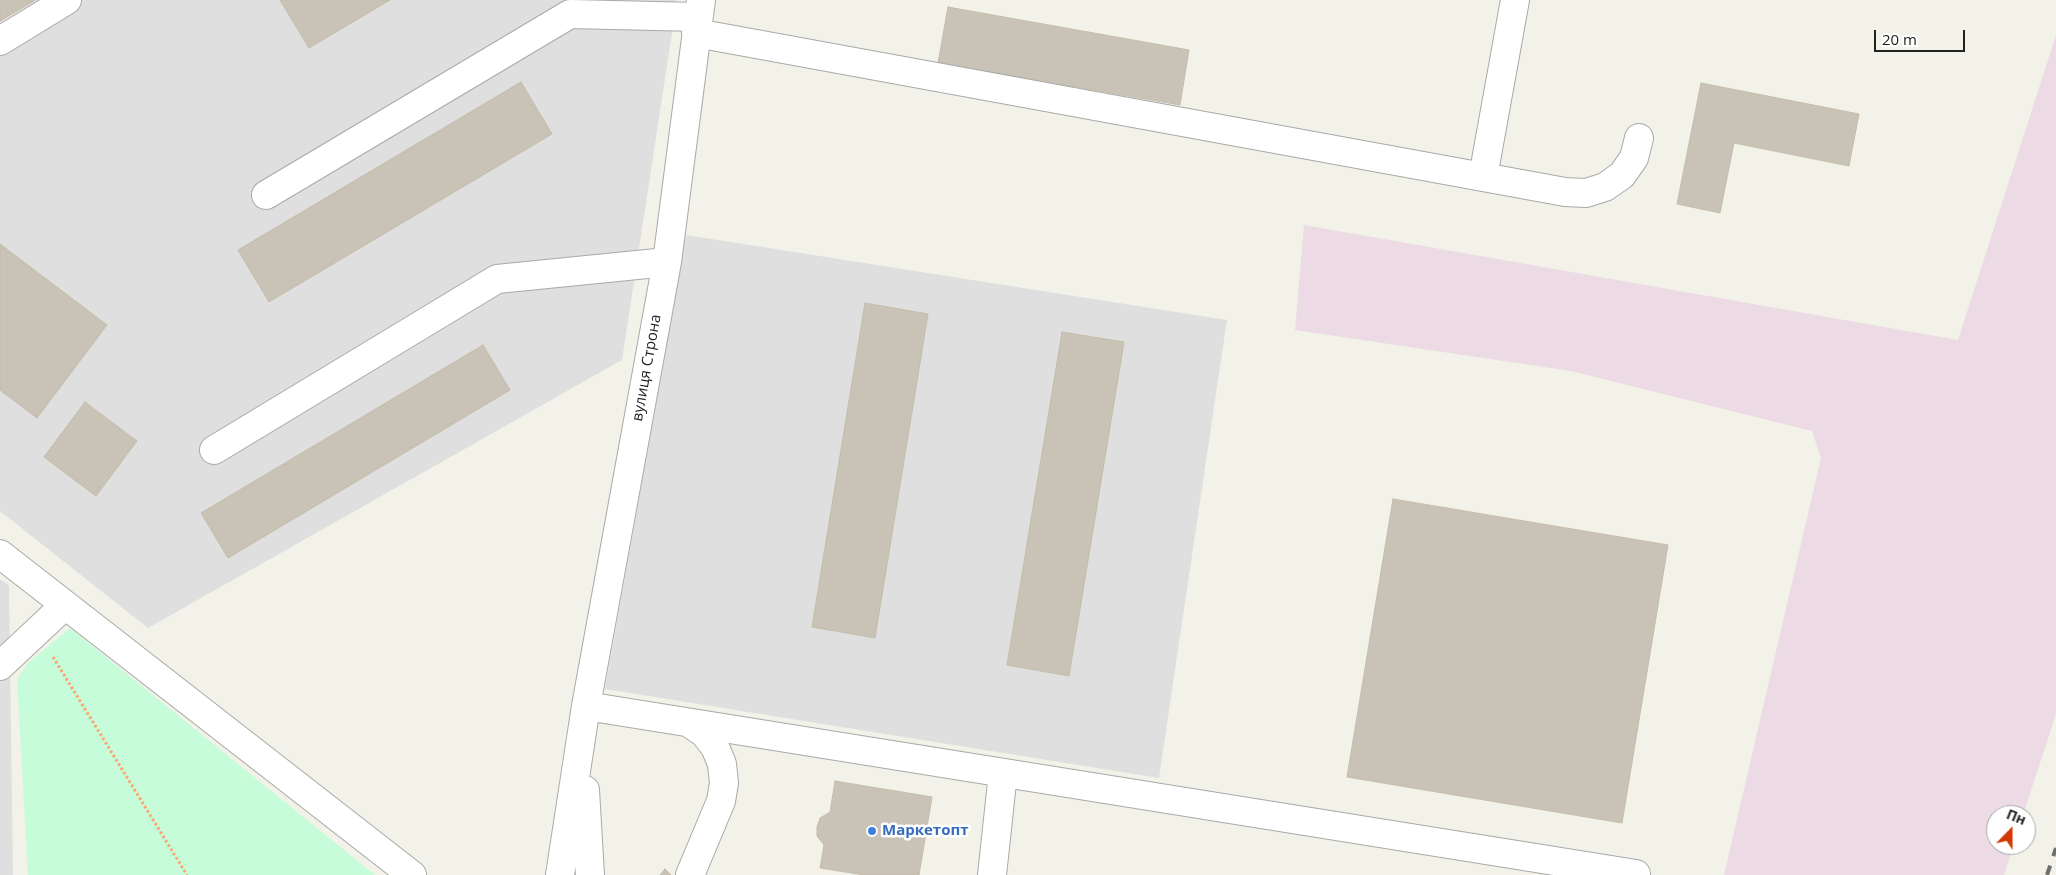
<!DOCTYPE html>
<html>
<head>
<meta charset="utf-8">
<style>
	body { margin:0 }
	#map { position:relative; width:2056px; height:875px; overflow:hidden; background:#f2f2e9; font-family:"Open Sans",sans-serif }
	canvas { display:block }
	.north { position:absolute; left:1986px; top:805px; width:50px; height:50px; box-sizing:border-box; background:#fff; border:1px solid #a7a7a7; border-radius:50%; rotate:22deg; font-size:14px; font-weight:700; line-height:20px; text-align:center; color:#222 }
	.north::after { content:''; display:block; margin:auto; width:18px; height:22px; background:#d43800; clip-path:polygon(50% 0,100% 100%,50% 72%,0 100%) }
	.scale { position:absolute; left:1874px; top:30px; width:91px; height:22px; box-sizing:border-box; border:2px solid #222; border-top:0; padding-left:6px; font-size:15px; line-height:18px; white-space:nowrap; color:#222; -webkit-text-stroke:4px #fff; paint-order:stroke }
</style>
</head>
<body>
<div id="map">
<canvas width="2056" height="875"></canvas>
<div class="north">Пн</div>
<div class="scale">20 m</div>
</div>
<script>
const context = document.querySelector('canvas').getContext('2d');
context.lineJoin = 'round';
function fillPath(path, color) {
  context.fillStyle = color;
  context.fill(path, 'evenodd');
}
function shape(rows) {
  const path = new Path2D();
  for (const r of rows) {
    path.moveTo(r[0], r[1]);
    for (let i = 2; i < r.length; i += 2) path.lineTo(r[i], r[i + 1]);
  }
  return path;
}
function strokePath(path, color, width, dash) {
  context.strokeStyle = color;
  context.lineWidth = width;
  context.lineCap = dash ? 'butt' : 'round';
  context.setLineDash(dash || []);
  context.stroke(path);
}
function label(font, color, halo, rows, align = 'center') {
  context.font = font + ' "Open Sans",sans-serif';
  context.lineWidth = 5;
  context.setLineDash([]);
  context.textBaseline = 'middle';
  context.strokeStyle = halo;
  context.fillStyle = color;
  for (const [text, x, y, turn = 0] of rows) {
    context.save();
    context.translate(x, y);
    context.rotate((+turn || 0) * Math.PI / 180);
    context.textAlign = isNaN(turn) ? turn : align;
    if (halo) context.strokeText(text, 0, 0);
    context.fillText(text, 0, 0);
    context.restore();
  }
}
fillPath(shape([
	[0,0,677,0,622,360,148,628,0,511],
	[686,235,1227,320,1159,778,605,689],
	[0,579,9,585,13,875,0,875]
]), '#e0dfdf');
fillPath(shape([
	[2056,35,2056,714,2023,815,1996,815,1996,845,2014,845,2004,875,1724,875,1821,458,1812,431,1571,371,1295,330,1304,225,1958,340]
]), '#ecdae4');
fillPath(shape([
	[70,628,375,875,28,875,17,679,28,663]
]), '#c6fcd9');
const building = shape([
	[0,0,35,0,0,21,0,0],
	[280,0,390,0,309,48,280,0],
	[948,7,1189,50,1180,105,938,63,948,7],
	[521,82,552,134,269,302,238,250,521,82],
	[1701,83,1859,114,1849,166,1734,143,1720,213,1677,204,1701,83],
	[0,244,107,325,37,418,0,390,0,244],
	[865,303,928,314,875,638,812,627,865,303],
	[1062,332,1124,342,1069,676,1007,665,1062,332],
	[483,345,510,390,228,558,201,513,483,345],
	[85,402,137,441,96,496,44,457,85,402],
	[1393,499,1668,545,1622,823,1347,777,1393,499],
	[835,781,932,797,919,875,864,875,820,868,824,845,817,836,817,827,820,818,830,812,835,781],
	[665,869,671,875,660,875,665,869]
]);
fillPath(building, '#c8c2b7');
strokePath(building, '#c5bdaa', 1);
const minor = shape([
	[696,33,1565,192,1586,193,1605,187,1622,175,1634,158,1639,138],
	[0,41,67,0],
	[1483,177,1515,0],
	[266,195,570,14,698,17],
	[214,450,497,279,667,262],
	[0,554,412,875],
	[0,666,64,606],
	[586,706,1636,874],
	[689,723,704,733,715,747,722,764,724,783,721,801,690,875],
	[585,790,590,875],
	[560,875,586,706,667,262,701,0],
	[992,875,1003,773]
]);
strokePath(minor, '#a9a9a9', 30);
strokePath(shape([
	[53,657,187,875]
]), '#ffa36d', 3, [2.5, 2.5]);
strokePath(minor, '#fff', 28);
strokePath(shape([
	[2047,875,2056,848]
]), '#707070', 4, [10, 10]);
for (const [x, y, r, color] of [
	[872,831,5,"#3f7fe0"]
]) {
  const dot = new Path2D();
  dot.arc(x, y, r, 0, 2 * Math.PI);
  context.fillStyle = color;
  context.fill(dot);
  strokePath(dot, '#fff', 2);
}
label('15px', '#222', '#fff', [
	["вулиця Строна",647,368,-80]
]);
label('bold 15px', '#366cbe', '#fff', [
	["Маркетопт",882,831]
], 'left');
</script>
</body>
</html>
